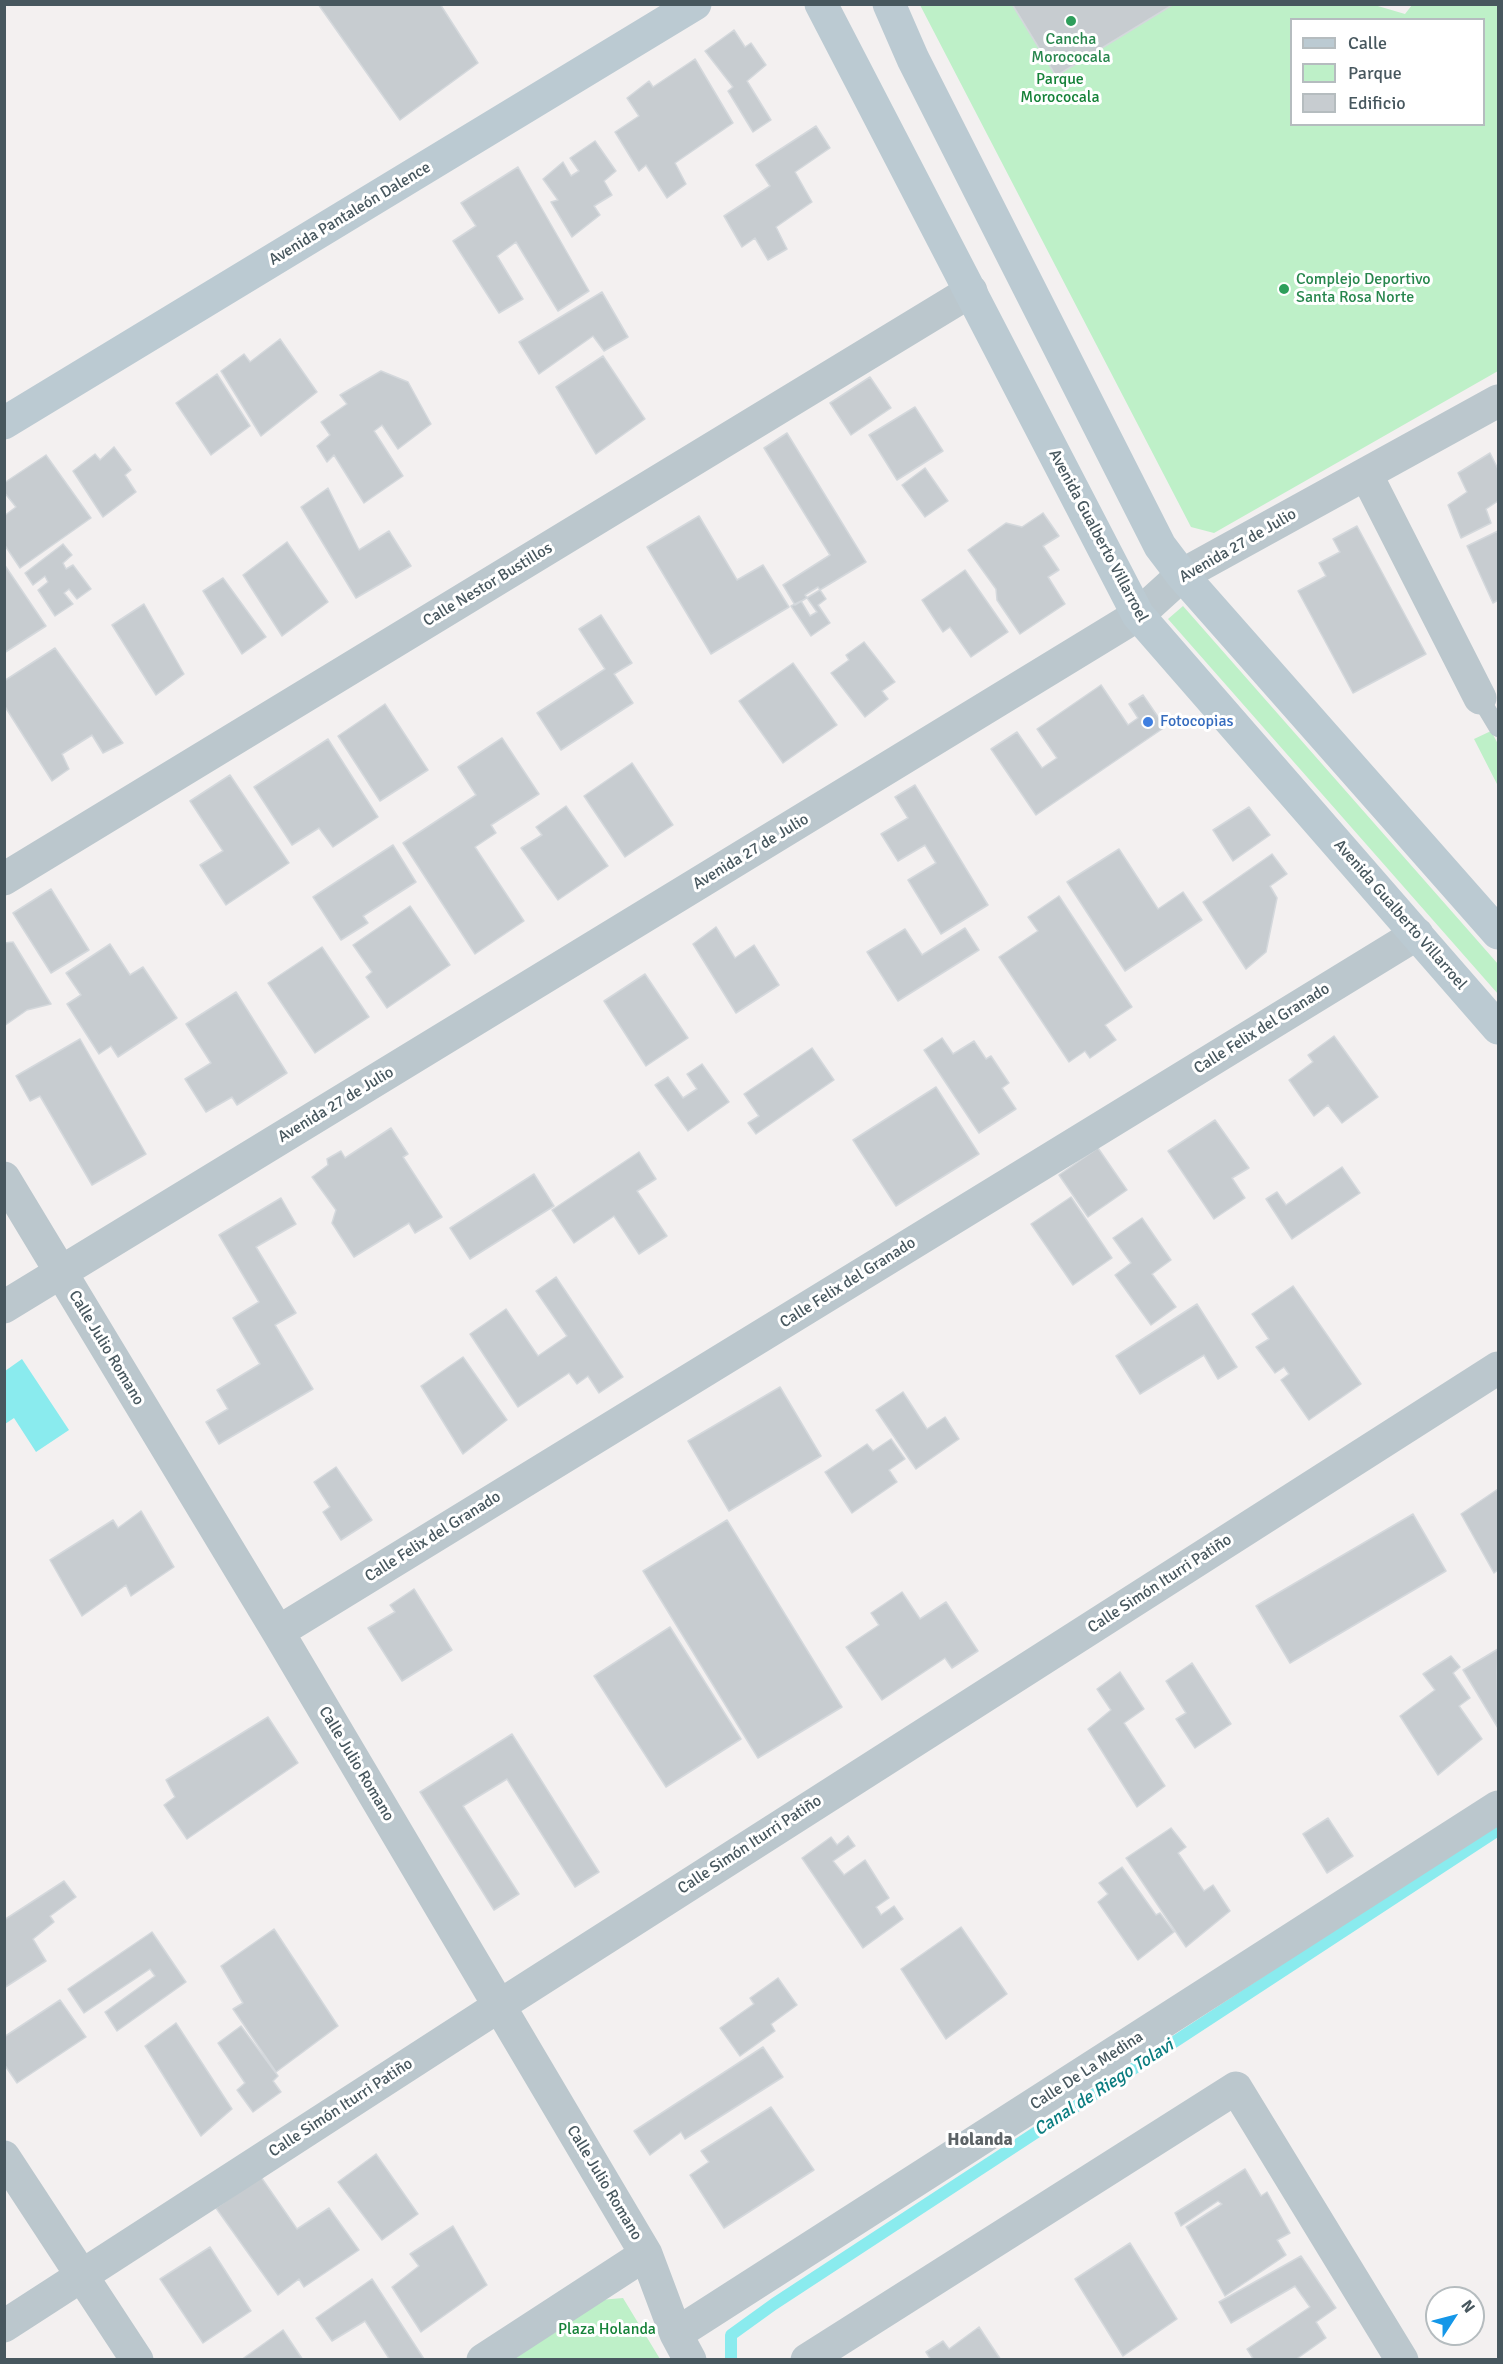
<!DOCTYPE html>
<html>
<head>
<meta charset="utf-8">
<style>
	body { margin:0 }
	#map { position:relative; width:1503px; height:2364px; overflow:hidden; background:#f3f0f0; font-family:Signika,sans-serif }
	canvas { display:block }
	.frame { position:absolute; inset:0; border:6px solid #47575e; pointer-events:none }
	.legend { position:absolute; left:1290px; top:18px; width:195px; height:108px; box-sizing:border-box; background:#fff; border:2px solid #b5bcbf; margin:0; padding:8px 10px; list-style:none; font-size:18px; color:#47575e }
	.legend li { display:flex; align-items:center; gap:12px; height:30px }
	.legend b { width:30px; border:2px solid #b5bcbf }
	.north { position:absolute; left:1425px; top:2286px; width:60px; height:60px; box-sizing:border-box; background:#fff; border:2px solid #b5bcbf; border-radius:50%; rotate:54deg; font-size:16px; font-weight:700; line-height:24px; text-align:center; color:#47575e }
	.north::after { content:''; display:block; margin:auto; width:21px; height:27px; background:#1597e8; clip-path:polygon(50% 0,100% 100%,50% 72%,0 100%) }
</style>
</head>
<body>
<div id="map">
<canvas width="1503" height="2364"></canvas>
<div class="frame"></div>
<ul class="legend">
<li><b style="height:8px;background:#bbcad2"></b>Calle</li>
<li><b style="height:16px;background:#bef0c8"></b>Parque</li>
<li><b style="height:16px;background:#c7ccd0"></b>Edificio</li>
</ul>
<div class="north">N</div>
</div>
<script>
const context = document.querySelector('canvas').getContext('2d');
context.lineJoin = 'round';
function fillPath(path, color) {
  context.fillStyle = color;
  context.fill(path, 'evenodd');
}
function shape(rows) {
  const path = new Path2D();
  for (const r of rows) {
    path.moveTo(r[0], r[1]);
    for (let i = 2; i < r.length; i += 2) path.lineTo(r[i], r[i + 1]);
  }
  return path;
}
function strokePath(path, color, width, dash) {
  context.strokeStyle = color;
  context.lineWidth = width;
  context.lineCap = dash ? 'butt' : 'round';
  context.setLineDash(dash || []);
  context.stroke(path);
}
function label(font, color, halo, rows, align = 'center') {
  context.font = font + ' Signika,sans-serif';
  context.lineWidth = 6;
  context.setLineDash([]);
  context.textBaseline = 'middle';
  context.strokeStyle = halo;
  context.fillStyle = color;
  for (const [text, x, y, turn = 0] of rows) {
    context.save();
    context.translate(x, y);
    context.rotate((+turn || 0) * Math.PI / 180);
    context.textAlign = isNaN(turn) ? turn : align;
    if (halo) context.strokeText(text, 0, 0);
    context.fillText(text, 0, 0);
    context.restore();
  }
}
fillPath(shape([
	[1371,4,1405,14,1412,5,1498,5,1498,371,1214,533,1191,527,920,5],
	[1292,20,1484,20,1484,124,1292,124],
	[1183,606,1498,964,1498,994,1168,619],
	[1491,731,1498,744,1498,786,1474,739],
	[623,2298,660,2359,504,2360,600,2300]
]), '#bef0c8');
fillPath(shape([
	[22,1359,69,1430,36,1452,14,1418,5,1424,5,1371]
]), '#8aebee');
strokePath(shape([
	[731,2360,731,2335,774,2304,1498,1830]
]), '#8aebee', 12);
const building = shape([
	[318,4,440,4,478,63,400,120,318,4],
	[1012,4,1174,4,1056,76,1012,4],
	[734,30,745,47,751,43,766,65,747,81,771,120,753,132,728,91,733,87,705,51,734,30],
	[695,59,733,123,675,163,686,184,667,198,646,165,639,171,615,132,639,116,627,98,649,81,653,87,695,59],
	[816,126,830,148,795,172,812,202,776,227,787,249,768,260,755,238,742,247,724,216,770,186,756,165,816,126],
	[595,141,616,171,604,181,612,195,594,206,600,215,572,237,551,202,558,200,543,179,563,162,571,176,579,171,570,158,595,141],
	[518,167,589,291,558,311,516,242,497,256,523,299,499,313,453,241,476,226,461,203,518,167],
	[602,292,628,337,604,351,593,336,539,374,519,342,602,292],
	[280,339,317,392,261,436,221,371,244,354,250,362,280,339],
	[603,356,645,419,596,454,556,387,603,356],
	[381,371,408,382,431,424,398,449,382,425,374,431,403,476,364,503,334,455,327,462,317,446,330,435,321,422,347,404,340,395,381,371],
	[217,374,250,426,211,455,176,403,217,374],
	[870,377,891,408,851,435,830,403,870,377],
	[915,407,943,451,897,480,869,435,915,407],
	[787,433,866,562,795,605,783,585,830,555,764,448,787,433],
	[114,447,131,470,125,475,136,492,103,517,73,471,95,454,100,460,114,447],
	[1490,453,1498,469,1498,501,1486,509,1491,523,1461,538,1448,505,1467,492,1458,473,1490,453],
	[46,455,91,518,20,568,4,544,4,516,16,507,4,492,4,483,46,455],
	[925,468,948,501,925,517,902,485,925,468],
	[328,488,359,550,389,531,411,566,356,598,301,507,328,488],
	[1043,513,1059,536,1043,546,1059,570,1048,577,1065,604,1020,634,997,600,996,589,968,550,1006,523,1022,527,1043,513],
	[699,516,737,580,763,565,789,607,711,654,647,547,699,516],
	[1357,526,1426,654,1353,693,1298,591,1326,576,1319,563,1340,552,1333,539,1357,526],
	[1498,531,1498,600,1493,603,1467,546,1498,531],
	[287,542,328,602,282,636,243,575,287,542],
	[63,544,72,555,63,563,66,569,73,565,91,589,77,599,69,589,64,593,73,604,55,616,38,590,48,582,45,576,33,585,25,573,63,544],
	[4,564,46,626,4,653,4,564],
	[965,570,1008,632,971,657,950,627,943,632,922,600,965,570],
	[223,578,266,637,242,654,203,591,223,578],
	[818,587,826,599,818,605,830,623,811,636,791,606,801,601,810,616,817,612,805,595,818,587],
	[144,604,184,674,156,695,112,625,144,604],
	[601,615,632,663,614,674,633,703,561,750,537,713,605,669,579,629,601,615],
	[864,642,895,682,882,691,888,699,865,717,831,673,849,660,846,655,864,642],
	[55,648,123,743,103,753,92,735,62,754,69,769,52,781,4,705,4,681,55,648],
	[793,663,837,725,783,763,739,701,793,663],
	[1101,685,1128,725,1138,718,1129,704,1143,695,1165,727,1036,815,991,749,1017,732,1042,768,1057,758,1037,729,1101,685],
	[385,704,428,770,380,801,338,736,385,704],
	[502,738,539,794,491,825,496,833,475,847,524,921,475,954,403,843,476,795,458,767,502,738],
	[328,739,378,817,333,847,319,828,292,845,254,787,328,739],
	[632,763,673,825,625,857,584,796,632,763],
	[230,775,289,863,226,905,200,865,223,851,190,801,230,775],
	[915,785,988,905,941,934,908,880,936,863,925,845,898,861,881,834,908,818,895,797,915,785],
	[566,806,608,866,558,900,521,848,542,835,536,827,566,806],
	[1249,807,1270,835,1233,861,1213,830,1249,807],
	[393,845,416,882,363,916,368,923,341,940,313,897,393,845],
	[1119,849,1158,909,1183,892,1202,920,1125,971,1067,882,1119,849],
	[1272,854,1287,874,1270,886,1277,898,1266,952,1246,969,1203,902,1272,854],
	[51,889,89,950,51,973,13,913,51,889],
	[1059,896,1132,1007,1105,1025,1116,1040,1090,1058,1085,1051,1069,1062,999,957,1038,931,1028,917,1059,896],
	[410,906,450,965,387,1008,366,977,372,972,353,945,410,906],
	[716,927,735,958,754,945,779,985,736,1013,693,944,716,927],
	[965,928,979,950,898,1001,867,952,905,929,922,955,965,928],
	[13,942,51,1004,27,1010,4,1026,4,943,13,942],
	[110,944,130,975,143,967,177,1018,118,1057,111,1046,99,1054,67,1004,81,995,66,973,110,944],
	[322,947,369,1017,315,1053,268,983,322,947],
	[645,974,688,1038,646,1066,604,1001,645,974],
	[236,992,287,1073,237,1105,232,1097,206,1112,185,1079,211,1063,186,1024,236,992],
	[1334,1036,1378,1097,1342,1123,1328,1105,1314,1116,1289,1080,1313,1062,1308,1055,1334,1036],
	[942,1038,953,1054,974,1041,986,1059,991,1056,1009,1083,1002,1088,1016,1109,979,1133,924,1050,942,1038],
	[80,1039,146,1154,92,1185,40,1096,30,1101,16,1076,80,1039],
	[812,1048,834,1080,756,1134,748,1123,759,1116,744,1094,812,1048],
	[702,1064,729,1102,688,1131,655,1085,668,1077,683,1098,697,1089,687,1074,702,1064],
	[936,1087,979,1154,896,1206,853,1140,936,1087],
	[1215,1120,1249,1168,1232,1178,1245,1198,1214,1219,1168,1151,1215,1120],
	[391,1128,408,1154,403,1157,442,1217,415,1233,409,1223,354,1257,332,1223,336,1210,312,1177,328,1165,327,1159,341,1151,345,1158,391,1128],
	[1098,1148,1127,1190,1088,1217,1059,1175,1098,1148],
	[639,1152,656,1179,637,1191,667,1236,639,1254,614,1216,574,1243,552,1210,639,1152],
	[1342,1167,1360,1193,1292,1239,1266,1199,1277,1192,1286,1205,1342,1167],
	[534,1174,554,1206,470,1259,450,1228,534,1174],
	[1071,1197,1112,1258,1073,1285,1031,1224,1071,1197],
	[281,1198,296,1224,256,1247,296,1313,275,1325,313,1389,219,1444,206,1422,228,1409,217,1390,260,1364,233,1318,259,1302,219,1235,281,1198],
	[1142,1218,1171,1260,1152,1274,1176,1307,1151,1325,1115,1275,1131,1263,1113,1238,1142,1218],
	[556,1277,623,1377,599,1393,588,1376,577,1384,569,1373,518,1407,470,1334,506,1309,538,1356,567,1336,536,1291,556,1277],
	[1293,1286,1361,1384,1309,1420,1281,1380,1289,1374,1284,1367,1275,1373,1256,1347,1269,1339,1252,1314,1293,1286],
	[1197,1304,1237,1367,1218,1379,1204,1355,1140,1394,1116,1356,1197,1304],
	[463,1357,507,1420,463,1454,421,1386,463,1357],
	[780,1387,821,1456,729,1511,688,1441,780,1387],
	[903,1392,927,1429,945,1417,959,1439,916,1469,876,1410,903,1392],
	[891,1439,905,1459,889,1470,897,1482,852,1513,825,1472,867,1444,873,1451,891,1439],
	[336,1467,372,1520,341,1540,323,1512,330,1507,314,1482,336,1467],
	[1498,1489,1498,1570,1494,1573,1461,1514,1498,1489],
	[141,1511,174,1567,131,1596,126,1585,82,1616,50,1560,113,1520,118,1528,141,1511],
	[1413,1514,1446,1571,1290,1663,1256,1606,1413,1514],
	[727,1520,842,1707,758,1758,643,1571,727,1520],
	[414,1589,452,1650,402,1681,368,1628,395,1612,390,1605,414,1589],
	[902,1592,920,1619,946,1602,978,1651,952,1668,945,1658,882,1700,846,1647,879,1625,871,1613,902,1592],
	[670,1627,741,1739,666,1787,594,1676,670,1627],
	[1498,1649,1497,1672,1498,1728,1463,1670,1498,1649],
	[1451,1656,1460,1667,1453,1673,1470,1698,1459,1706,1482,1739,1438,1775,1400,1716,1435,1690,1423,1674,1451,1656],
	[1192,1663,1231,1724,1195,1748,1176,1719,1186,1713,1166,1681,1192,1663],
	[1120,1672,1144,1709,1124,1723,1165,1786,1137,1807,1088,1729,1111,1710,1097,1689,1120,1672],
	[268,1717,298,1763,187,1839,164,1805,175,1797,166,1780,268,1717],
	[512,1734,599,1872,575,1887,507,1779,463,1806,519,1894,494,1910,420,1792,512,1734],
	[1328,1818,1353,1856,1327,1873,1303,1834,1328,1818],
	[1171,1828,1186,1847,1178,1853,1204,1891,1213,1885,1230,1911,1186,1947,1126,1858,1171,1828],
	[848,1836,855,1846,833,1861,844,1875,865,1860,889,1898,876,1907,881,1915,894,1906,903,1919,863,1948,802,1858,831,1837,837,1845,848,1836],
	[1122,1867,1156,1915,1160,1913,1174,1932,1138,1960,1098,1902,1108,1894,1099,1883,1122,1867],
	[64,1881,76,1897,50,1916,54,1922,33,1939,46,1961,4,1988,4,1920,64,1881],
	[961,1927,1007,1994,946,2039,901,1969,961,1927],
	[274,1929,338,2026,276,2072,233,2009,243,2003,221,1966,274,1929],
	[152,1932,186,1982,117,2031,105,2012,155,1976,150,1969,84,2013,68,1989,152,1932],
	[778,1978,797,2005,771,2024,775,2031,740,2056,720,2028,754,2004,750,1998,778,1978],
	[60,2000,86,2037,17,2083,4,2064,4,2037,60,2000],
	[176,2023,232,2109,201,2136,145,2046,176,2023],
	[241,2026,278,2076,273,2081,281,2092,253,2112,237,2090,245,2083,218,2043,241,2026],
	[763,2047,783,2077,685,2139,681,2132,650,2155,634,2131,763,2047],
	[771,2107,814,2170,724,2228,690,2175,709,2162,701,2151,771,2107],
	[376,2154,418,2214,382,2240,338,2182,376,2154],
	[1245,2169,1261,2196,1267,2192,1290,2233,1277,2240,1286,2255,1225,2296,1186,2227,1222,2204,1218,2201,1181,2226,1175,2213,1245,2169],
	[261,2177,297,2229,329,2208,359,2250,304,2287,299,2279,278,2295,216,2208,261,2177],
	[453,2226,487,2285,421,2332,392,2287,419,2266,410,2254,453,2226],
	[1130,2243,1177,2319,1123,2356,1075,2279,1130,2243],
	[210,2247,251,2311,203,2343,160,2279,210,2247],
	[1301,2256,1336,2308,1316,2322,1326,2338,1295,2360,1254,2360,1247,2349,1310,2307,1295,2286,1231,2323,1219,2302,1301,2256],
	[372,2279,424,2359,422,2360,390,2360,365,2321,332,2341,316,2318,372,2279],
	[979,2327,1001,2360,931,2360,926,2352,943,2341,949,2349,979,2327],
	[283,2330,303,2360,241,2360,283,2330]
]);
fillPath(building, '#c7ccd0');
strokePath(building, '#d4d8dc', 1.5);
strokePath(shape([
	[1480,698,1498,728]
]), '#bbc7cd', 18);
strokePath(shape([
	[1366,474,1480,698],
	[4,879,971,291],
	[4,1178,278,1632,646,2254,676,2334,690,2360],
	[4,1307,1138,615,1182,575,1498,401],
	[278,1632,1417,934],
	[4,2157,137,2360],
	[4,2326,499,2006,1498,1368],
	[676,2334,1498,1807],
	[483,2360,646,2254],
	[807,2360,1236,2088,1402,2360]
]), '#bbc7cd', 33);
strokePath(shape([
	[821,4,1138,615,1498,1028],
	[889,4,913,59,1160,546,1182,575,1498,933],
	[4,423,695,4]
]), '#bbcad2', 33);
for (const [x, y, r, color] of [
	[1071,21,6,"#2e9e5b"],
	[1284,289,6,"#2e9e5b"],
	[1148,722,6,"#3f7fe0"]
]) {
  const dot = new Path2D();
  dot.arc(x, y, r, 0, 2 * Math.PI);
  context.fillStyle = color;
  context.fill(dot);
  strokePath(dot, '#fff', 2);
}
label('16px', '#27864d', '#fff', [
	["Cancha",1071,40],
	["Morococala",1071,58],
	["Complejo Deportivo",1296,280,"left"],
	["Santa Rosa Norte",1296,298,"left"]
]);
label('16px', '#158238', '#fff', [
	["Parque",1060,80],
	["Morococala",1060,98],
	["Plaza Holanda",607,2330]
]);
label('16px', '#47575e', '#fff', [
	["Avenida Pantaleón Dalence",350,214,-31],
	["Avenida Gualberto Villarroel",1098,536,62],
	["Avenida 27 de Julio",1238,546,-30],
	["Calle Nestor Bustillos",488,585,-31],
	["Avenida 27 de Julio",751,852,-31],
	["Avenida Gualberto Villarroel",1400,915,49],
	["Calle Felix del Granado",1262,1029,-32],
	["Avenida 27 de Julio",336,1105,-31],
	["Calle Felix del Granado",848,1283,-32],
	["Calle Julio Romano",106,1348,59],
	["Calle Felix del Granado",433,1537,-32],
	["Calle Simón Iturri Patiño",1160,1584,-33],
	["Calle Julio Romano",356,1764,59],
	["Calle Simón Iturri Patiño",750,1845,-33],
	["Calle De La Medina",1087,2071,-33],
	["Calle Simón Iturri Patiño",341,2108,-33],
	["Calle Julio Romano",604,2183,59]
]);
label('16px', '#366cbe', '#fff', [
	["Fotocopias",1160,722]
], 'left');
label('italic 18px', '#0b7d80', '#fff', [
	["Canal de Riego Tolavi",1104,2088,-33]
]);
label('bold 18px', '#5c6265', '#fff', [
	["Holanda",980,2140]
]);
</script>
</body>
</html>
